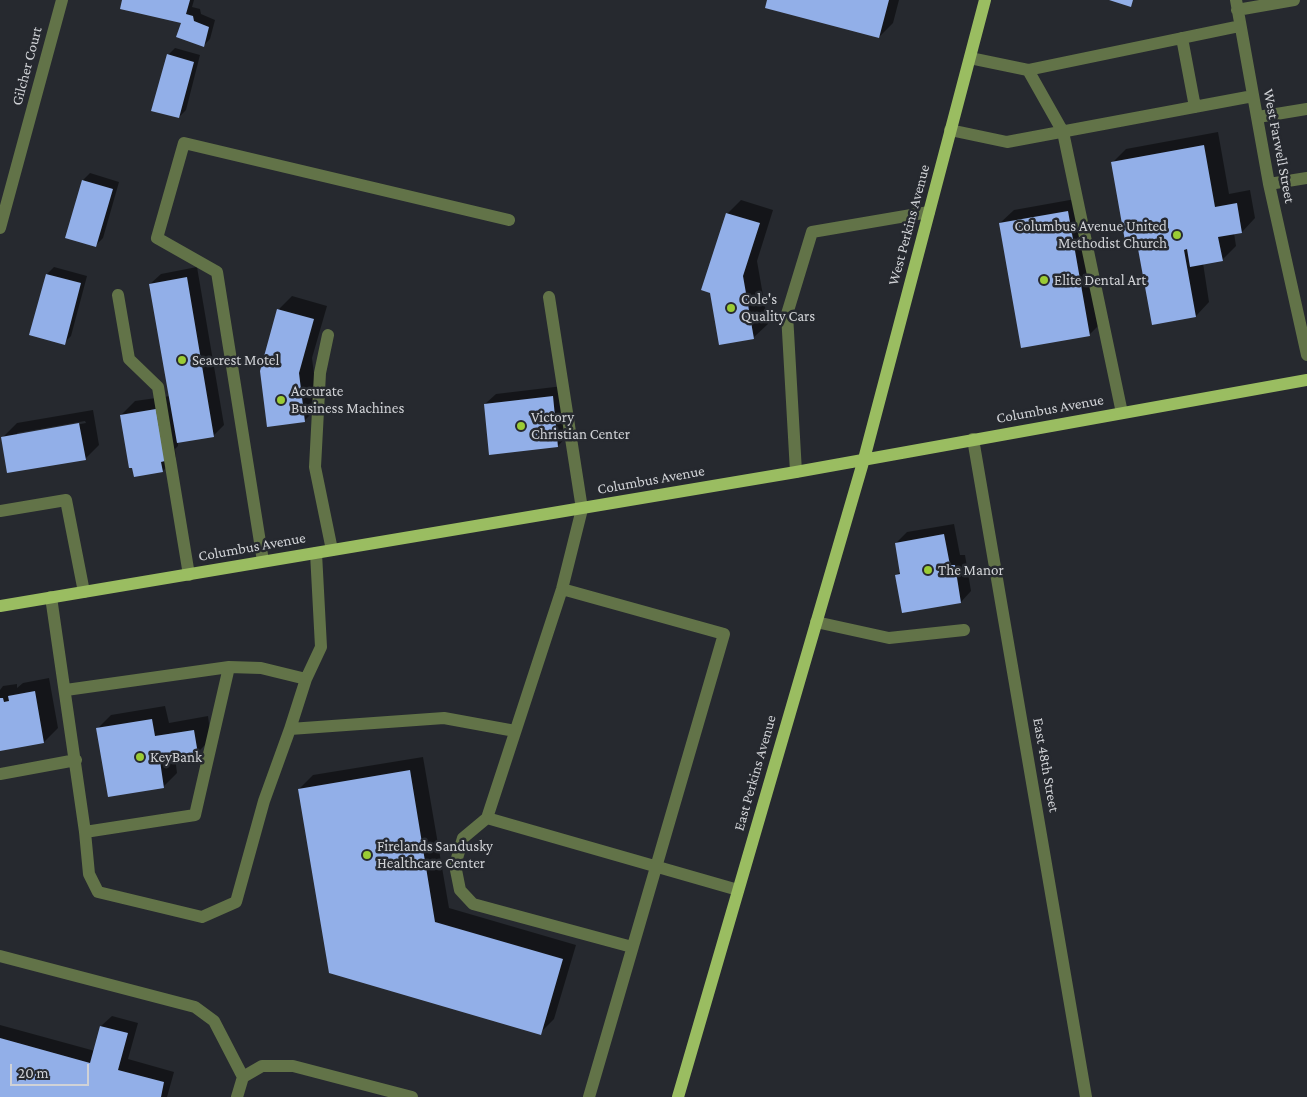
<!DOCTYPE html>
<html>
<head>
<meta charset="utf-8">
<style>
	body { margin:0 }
	#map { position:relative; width:1307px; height:1097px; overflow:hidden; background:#26292f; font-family:"Crimson Pro",serif }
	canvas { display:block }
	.scale { position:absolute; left:10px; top:1064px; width:79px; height:22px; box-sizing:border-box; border:2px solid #d0d2d6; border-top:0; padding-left:6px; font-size:15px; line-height:18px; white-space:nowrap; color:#d0d2d6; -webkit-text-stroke:4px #26292f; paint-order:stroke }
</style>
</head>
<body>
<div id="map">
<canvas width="1307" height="1097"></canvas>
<div class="scale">20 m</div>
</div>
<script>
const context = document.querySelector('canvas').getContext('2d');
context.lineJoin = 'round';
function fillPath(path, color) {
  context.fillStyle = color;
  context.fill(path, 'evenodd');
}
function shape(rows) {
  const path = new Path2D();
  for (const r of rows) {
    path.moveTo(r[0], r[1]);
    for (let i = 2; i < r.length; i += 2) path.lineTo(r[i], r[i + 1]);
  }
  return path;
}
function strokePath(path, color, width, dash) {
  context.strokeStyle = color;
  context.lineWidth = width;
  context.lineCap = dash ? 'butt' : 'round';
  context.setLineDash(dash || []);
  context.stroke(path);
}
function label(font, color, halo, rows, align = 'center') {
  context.font = font + ' "Crimson Pro",serif';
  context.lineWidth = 5;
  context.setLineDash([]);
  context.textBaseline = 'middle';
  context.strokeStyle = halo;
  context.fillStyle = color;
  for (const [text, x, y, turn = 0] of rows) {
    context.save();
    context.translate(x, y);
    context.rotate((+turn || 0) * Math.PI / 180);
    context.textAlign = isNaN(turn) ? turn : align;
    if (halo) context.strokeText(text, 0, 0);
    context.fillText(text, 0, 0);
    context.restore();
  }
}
fillPath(shape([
	[123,0,194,0,192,7,200,9,201,14,215,20,210,39,203,46,182,22],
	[768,0,899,0,893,23,879,37],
	[175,48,200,55,186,110,179,117,168,55],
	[1218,132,1229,194,1250,190,1255,218,1242,232,1234,233,1236,246,1222,260,1203,263,1209,302,1196,316,1138,237,1112,163,1126,149],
	[90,173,119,182,103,238,96,245,83,180],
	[1081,198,1103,321,1089,335,1000,223,1014,210],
	[741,200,773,210,757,261,768,324,754,337,727,214],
	[54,267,87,276,71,336,64,343,31,334,47,274],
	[197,267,224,425,213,436,178,442,178,446,175,449,176,457,163,471,121,415,135,401,170,396,150,284,161,274],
	[292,296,327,306,312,358,318,407,304,421,278,310],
	[563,386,568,435,558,446,485,404,496,394],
	[93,410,99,445,85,459,3,437,17,423],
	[85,421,86,423,17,435,17,433],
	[954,524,960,555,965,555,971,591,961,602,897,575,901,571,896,543,907,532],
	[49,678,58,728,44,742,0,750,0,690,3,686,17,684,17,688,23,683],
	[165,706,169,723,208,716,211,739,197,753,175,757,177,773,163,787,97,729,111,715],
	[423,757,449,908,576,945,554,1019,540,1033,299,789,313,775],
	[112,1016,138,1023,128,1059,174,1072,167,1097,0,1097,0,1025,95,1051,101,1026]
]), '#0007');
fillPath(shape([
	[122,0,190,0,186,14,193,16,194,21,209,27,204,47,176,37,181,23,120,9],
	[767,0,889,0,879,38,765,8],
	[1109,0,1133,0,1131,7],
	[167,54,194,62,179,118,151,111],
	[1204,145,1215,207,1237,203,1242,233,1218,237,1223,261,1190,267,1187,249,1184,250,1196,317,1152,325,1136,238,1125,241,1111,162],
	[82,180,113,189,96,247,65,238],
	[1068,211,1090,336,1021,348,999,223],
	[726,213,760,223,743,276,754,339,719,345,710,293,701,290],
	[46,274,81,283,65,345,29,335],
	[187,277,214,437,177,443,149,284],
	[277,309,314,319,299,373,305,422,267,427,260,371],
	[553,396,558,447,489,455,484,404],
	[156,409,165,461,161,462,163,472,134,477,132,468,129,468,120,415],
	[79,423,86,460,7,473,1,437],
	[944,534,950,565,955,565,961,603,902,613,895,575,900,574,895,543],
	[35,691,44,743,0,751,0,698,3,698,4,702,9,701,8,696],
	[152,719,155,736,194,730,198,754,160,761,164,788,108,797,96,728],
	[410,770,435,922,563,959,541,1035,329,973,298,789],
	[100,1026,128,1033,118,1070,164,1082,161,1097,0,1097,0,1038,90,1063]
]), '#92afe8');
strokePath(shape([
	[1236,0,1269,184,1307,355],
	[1237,10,1294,0],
	[1182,38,1195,107],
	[970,58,1028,70,1240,26],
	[1028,70,1063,132,1122,413],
	[1258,117,1307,109],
	[950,130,1007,142,1253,96],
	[1269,184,1307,178],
	[0,228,62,0],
	[118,295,129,359,158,387,189,575],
	[549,297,582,509,562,589,487,818,463,838,455,865,460,890,473,904,632,947],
	[328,335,320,373,315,467,332,550],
	[973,439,1086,1097],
	[796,472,787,314,812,232,929,212],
	[0,511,66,500,84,592],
	[316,553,321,647,306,679,290,729,444,718,515,731],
	[263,561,217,272,157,238,184,143,509,220],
	[562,589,724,634,589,1097],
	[51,597,85,832,195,815,229,667,66,690],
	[816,622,889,638,964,630],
	[229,667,261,668,306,679],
	[0,774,76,760],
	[487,818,738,890],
	[85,832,89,874,98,892,202,917,236,902,264,801,290,729],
	[0,956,195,1007,214,1021,243,1077],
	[237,1097,243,1077,262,1066,293,1066,412,1097]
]), '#627348', 12);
strokePath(shape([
	[0,606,796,472,1307,380],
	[678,1097,864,459,985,0]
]), '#9abd61', 12);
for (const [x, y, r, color] of [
	[1177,235,5,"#9acb35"],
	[1044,280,5,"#9acb35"],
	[731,308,5,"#9acb35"],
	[182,360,5,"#9acb35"],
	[281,400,5,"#9acb35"],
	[521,426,5,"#9acb35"],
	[928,570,5,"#9acb35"],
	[140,757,5,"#9acb35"],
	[367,855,5,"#9acb35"]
]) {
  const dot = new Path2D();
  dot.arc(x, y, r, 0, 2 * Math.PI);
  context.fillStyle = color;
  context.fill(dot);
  strokePath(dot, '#26292f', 2);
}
label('15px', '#d0d2d6', '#26292f', [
	["Gilcher Court",27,66,-75],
	["West Farwell Street",1279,146,79],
	["West Perkins Avenue",909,225,-75],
	["Columbus Avenue",1050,409,-10],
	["Columbus Avenue",651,480,-10],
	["Columbus Avenue",252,547,-10],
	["East 48th Street",1046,765,80],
	["East Perkins Avenue",755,773,-74]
]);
label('15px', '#d0d2d6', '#26292f', [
	["Columbus Avenue United",1167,226,"right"],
	["Methodist Church",1167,243,"right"],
	["Elite Dental Art",1054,280],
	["Cole's",741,299],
	["Quality Cars",741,316],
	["Seacrest Motel",192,360],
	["Accurate",291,391],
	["Business Machines",291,408],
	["Victory",531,417],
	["Christian Center",531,434],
	["The Manor",938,570],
	["KeyBank",150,757],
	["Firelands Sandusky",377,846],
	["Healthcare Center",377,863]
], 'left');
</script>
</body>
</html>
